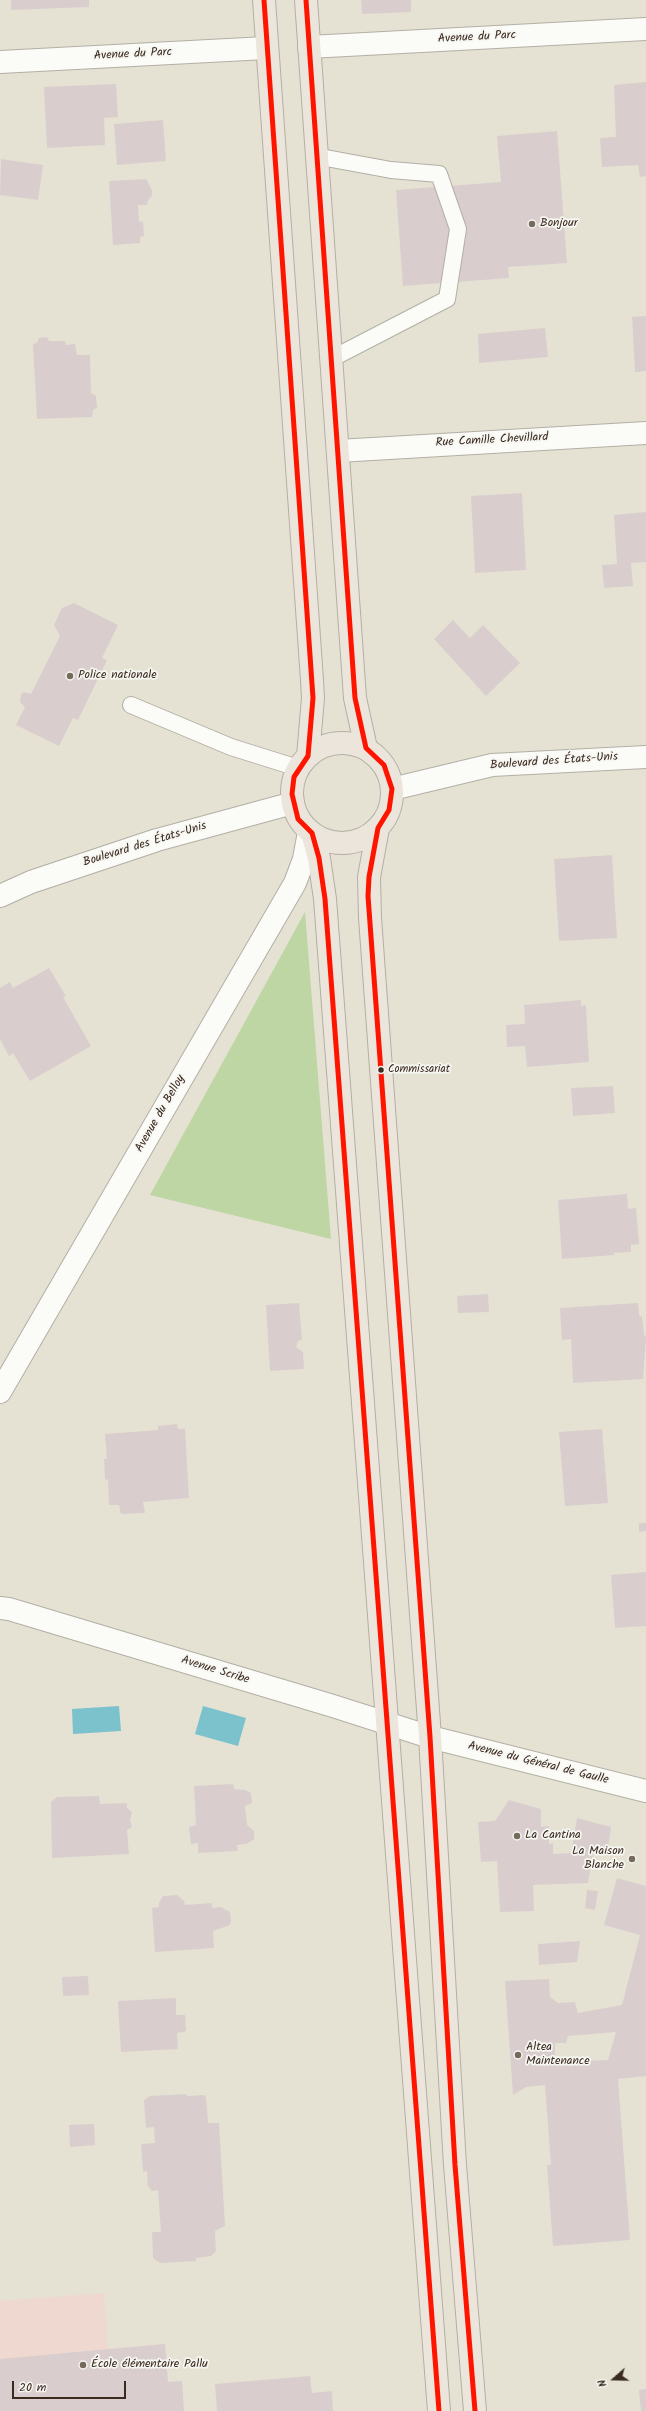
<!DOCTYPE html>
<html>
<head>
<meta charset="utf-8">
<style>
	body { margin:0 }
	#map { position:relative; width:646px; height:2411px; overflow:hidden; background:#e5e2d3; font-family:Kalam,sans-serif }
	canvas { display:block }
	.north { position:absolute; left:594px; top:2359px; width:40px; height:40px; -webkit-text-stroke:3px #f6f6f2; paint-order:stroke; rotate:250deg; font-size:11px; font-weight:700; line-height:16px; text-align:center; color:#3b2a1e }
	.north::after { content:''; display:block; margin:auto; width:14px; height:18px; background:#3b2a1e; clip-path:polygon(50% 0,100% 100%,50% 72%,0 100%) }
	.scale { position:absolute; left:12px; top:2381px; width:114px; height:18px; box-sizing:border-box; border:2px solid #3b2a1e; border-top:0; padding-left:5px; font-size:12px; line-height:14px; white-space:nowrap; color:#3b2a1e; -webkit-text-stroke:3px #f6f6f2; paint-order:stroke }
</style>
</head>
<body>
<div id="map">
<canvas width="646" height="2411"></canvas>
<div class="north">N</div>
<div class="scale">20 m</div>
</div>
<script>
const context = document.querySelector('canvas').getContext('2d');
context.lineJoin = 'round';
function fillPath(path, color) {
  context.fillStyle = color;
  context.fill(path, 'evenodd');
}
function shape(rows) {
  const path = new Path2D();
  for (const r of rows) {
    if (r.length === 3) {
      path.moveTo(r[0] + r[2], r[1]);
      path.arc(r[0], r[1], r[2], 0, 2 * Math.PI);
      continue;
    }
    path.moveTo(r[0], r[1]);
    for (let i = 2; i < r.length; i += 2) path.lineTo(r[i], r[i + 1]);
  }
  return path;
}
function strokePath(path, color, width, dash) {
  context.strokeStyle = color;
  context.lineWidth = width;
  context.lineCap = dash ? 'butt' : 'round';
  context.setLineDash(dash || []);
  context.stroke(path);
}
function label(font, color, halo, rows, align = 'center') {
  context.font = font + ' Kalam,sans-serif';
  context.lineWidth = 3.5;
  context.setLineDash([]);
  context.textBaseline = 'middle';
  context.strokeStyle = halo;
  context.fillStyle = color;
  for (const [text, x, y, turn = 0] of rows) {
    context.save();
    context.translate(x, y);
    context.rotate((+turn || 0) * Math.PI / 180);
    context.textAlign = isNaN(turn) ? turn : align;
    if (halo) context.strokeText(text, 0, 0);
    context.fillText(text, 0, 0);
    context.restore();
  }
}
fillPath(shape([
	[104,2293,108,2349,165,2344,168,2382,182,2381,184,2411,0,2411,0,2301]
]), '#efd8d0');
fillPath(shape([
	[305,912,331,1239,150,1195]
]), '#bdd6a3');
fillPath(shape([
	[119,1706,121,1731,73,1734,72,1709],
	[203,1706,246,1718,238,1746,195,1734]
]), '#7bc2cd');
fillPath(shape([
	[11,0,89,0,89,7,11,10],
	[361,0,411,0,411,12,362,14],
	[646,82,646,176,640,177,638,165,602,167,600,138,616,137,614,85],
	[116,84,118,117,104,118,105,145,47,148,44,87],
	[163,120,166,161,117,165,114,124],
	[557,131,567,263,508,267,509,278,403,286,396,190,501,182,497,136],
	[1,159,43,165,38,200,0,195],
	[146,179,152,190,152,196,148,200,147,205,138,205,139,221,143,222,144,236,140,237,140,243,113,245,109,181],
	[646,316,646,371,635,372,632,317],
	[545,328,548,357,479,363,478,334],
	[47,337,49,341,65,341,66,345,75,344,77,355,90,355,91,393,96,396,97,408,93,410,92,417,37,419,33,344,37,343,39,338],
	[522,493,526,570,475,573,471,496],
	[646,512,646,562,631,563,633,586,604,588,602,565,617,564,614,515],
	[74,603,118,625,102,658,107,660,78,720,73,718,59,746,16,725,25,707,20,702,21,694,24,692,31,694,60,636,54,625,62,608],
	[453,620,470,638,483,625,520,663,486,696,434,639],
	[612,855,617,938,559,941,554,859],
	[49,968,66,996,63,997,91,1046,30,1081,13,1053,9,1056,0,1039,0,988,10,982,13,988],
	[581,1000,581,1006,586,1005,589,1062,527,1067,525,1046,507,1047,506,1025,525,1024,524,1005],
	[613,1086,615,1113,573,1116,571,1088],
	[627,1194,628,1209,636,1208,639,1244,631,1245,631,1252,614,1253,614,1255,562,1259,558,1200],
	[488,1294,489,1312,458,1313,457,1296],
	[299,1303,302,1340,298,1341,296,1347,303,1352,304,1369,270,1371,266,1305],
	[638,1303,639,1315,642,1317,644,1335,646,1336,643,1379,573,1383,571,1339,562,1340,560,1308],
	[177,1424,178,1429,185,1429,189,1498,143,1502,145,1513,121,1514,119,1505,109,1505,108,1479,105,1480,104,1459,107,1459,105,1434,158,1430,158,1426],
	[602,1429,608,1503,565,1506,559,1432],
	[639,1523,646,1523,646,1531,639,1532],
	[646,1572,646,1626,615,1628,611,1575],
	[233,1784,234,1789,245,1790,251,1793,252,1803,245,1806,247,1825,254,1831,254,1839,246,1844,237,1845,238,1851,198,1853,198,1843,191,1844,189,1827,196,1825,194,1786],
	[99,1796,100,1804,127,1803,127,1808,132,1812,130,1820,132,1827,127,1830,129,1854,52,1858,51,1802,57,1797],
	[509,1800,541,1809,541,1827,549,1826,549,1844,553,1843,553,1854,571,1853,577,1818,611,1827,607,1856,593,1853,588,1883,533,1885,534,1911,500,1912,497,1861,481,1862,478,1822,495,1821],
	[617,1878,646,1886,646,2076,618,2079,630,2240,553,2246,547,2165,551,2165,545,2085,526,2087,513,2095,505,1981,549,1979,550,1997,558,2003,575,2002,578,2013,622,2005,640,1935,604,1925],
	[616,2032,608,2060,555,2062,555,2043,566,2043,568,2036],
	[587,1890,598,1891,595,1910,585,1908],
	[177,1895,184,1901,185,1905,212,1903,212,1908,221,1907,230,1912,231,1921,230,1925,213,1931,214,1948,155,1952,152,1908,159,1907,159,1903,163,1896],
	[580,1941,577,1962,539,1965,538,1944],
	[88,1976,89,1995,63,1996,62,1977],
	[176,1998,176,2015,185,2015,186,2031,177,2033,178,2049,121,2052,118,2001],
	[185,2094,188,2096,204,2095,206,2097,208,2123,219,2123,225,2226,215,2231,216,2251,211,2256,196,2258,196,2261,160,2263,153,2258,152,2232,161,2232,158,2190,152,2191,148,2186,147,2171,143,2172,141,2144,155,2143,154,2127,146,2128,144,2100,150,2096],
	[94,2124,95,2145,70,2147,69,2125],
	[165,2344,168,2382,182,2381,184,2411,0,2411,0,2359],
	[310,2376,312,2393,332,2391,333,2411,217,2411,215,2384],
	[646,2389,646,2411,641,2411,639,2390]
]), '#d9cecd');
const service = shape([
	[315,156,391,170,439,174,458,229,447,299,331,359],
	[131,705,231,747,298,768]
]);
const minor = shape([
	[309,47,646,29],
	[0,62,266,48],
	[338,451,646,433],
	[0,896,31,882,157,840,293,803],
	[0,1392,295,883,304,859,309,832],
	[0,1608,9,1609,333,1706,430,1737]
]);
const tertiary = shape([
	[392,789,492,765,646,757],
	[430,1737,646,1791]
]);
const primary = shape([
	[264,0,312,680,313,698,308,756],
	[306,0,355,698,366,748],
	[342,793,50],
	[378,828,369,877,370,918,430,1737,455,2165,475,2411],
	[312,833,319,858,325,899,439,2411]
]);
strokePath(service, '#b3afa5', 18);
strokePath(minor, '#b3afa5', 24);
strokePath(tertiary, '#b3afa5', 24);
strokePath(primary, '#b3afa5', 24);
strokePath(service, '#fbfbf8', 16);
strokePath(minor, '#fbfbf8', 22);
strokePath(tertiary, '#fbfbf8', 22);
strokePath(primary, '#ece5dc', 22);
strokePath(shape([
	[264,0,313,698,308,756,294,777,292,794,298,819,312,833,319,858,325,899,439,2411],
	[306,0,355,698,366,748,384,765,392,789,389,810,378,828,369,877,368,896,430,1737,455,2165,475,2411]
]), '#ff1400', 5);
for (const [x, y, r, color] of [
	[532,224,4,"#766a5d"],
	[70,676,4,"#766a5d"],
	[381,1070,3.5,"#3b2a1e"],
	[517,1836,4,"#766a5d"],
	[632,1859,4,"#766a5d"],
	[518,2055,4,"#766a5d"],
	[83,2365,4,"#766a5d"]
]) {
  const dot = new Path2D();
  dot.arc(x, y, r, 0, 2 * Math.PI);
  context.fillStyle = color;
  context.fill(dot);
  strokePath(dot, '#f6f6f2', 1.5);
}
label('11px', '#3b2a1e', '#f6f6f2', [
	["Commissariat",388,1070]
], 'left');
label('12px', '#3b2a1e', '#f6f6f2', [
	["Avenue du Parc",477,38,-3],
	["Avenue du Parc",133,55,-3],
	["Rue Camille Chevillard",492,441,-3],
	["Boulevard des États-Unis",554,762,-4],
	["Boulevard des États-Unis",145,845,-17],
	["Avenue du Belloy",161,1114,-60],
	["Avenue Scribe",215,1671,17],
	["Avenue du Général de Gaulle",538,1764,14]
]);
label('12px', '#3b2a1e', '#f6f6f2', [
	["Bonjour",540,224],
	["Police nationale",78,676],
	["La Cantina",525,1836],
	["La Maison",624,1852,"right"],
	["Blanche",624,1866,"right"],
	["Altea",526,2048],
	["Maintenance",526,2062],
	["École élémentaire Pallu",91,2365]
], 'left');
</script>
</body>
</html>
